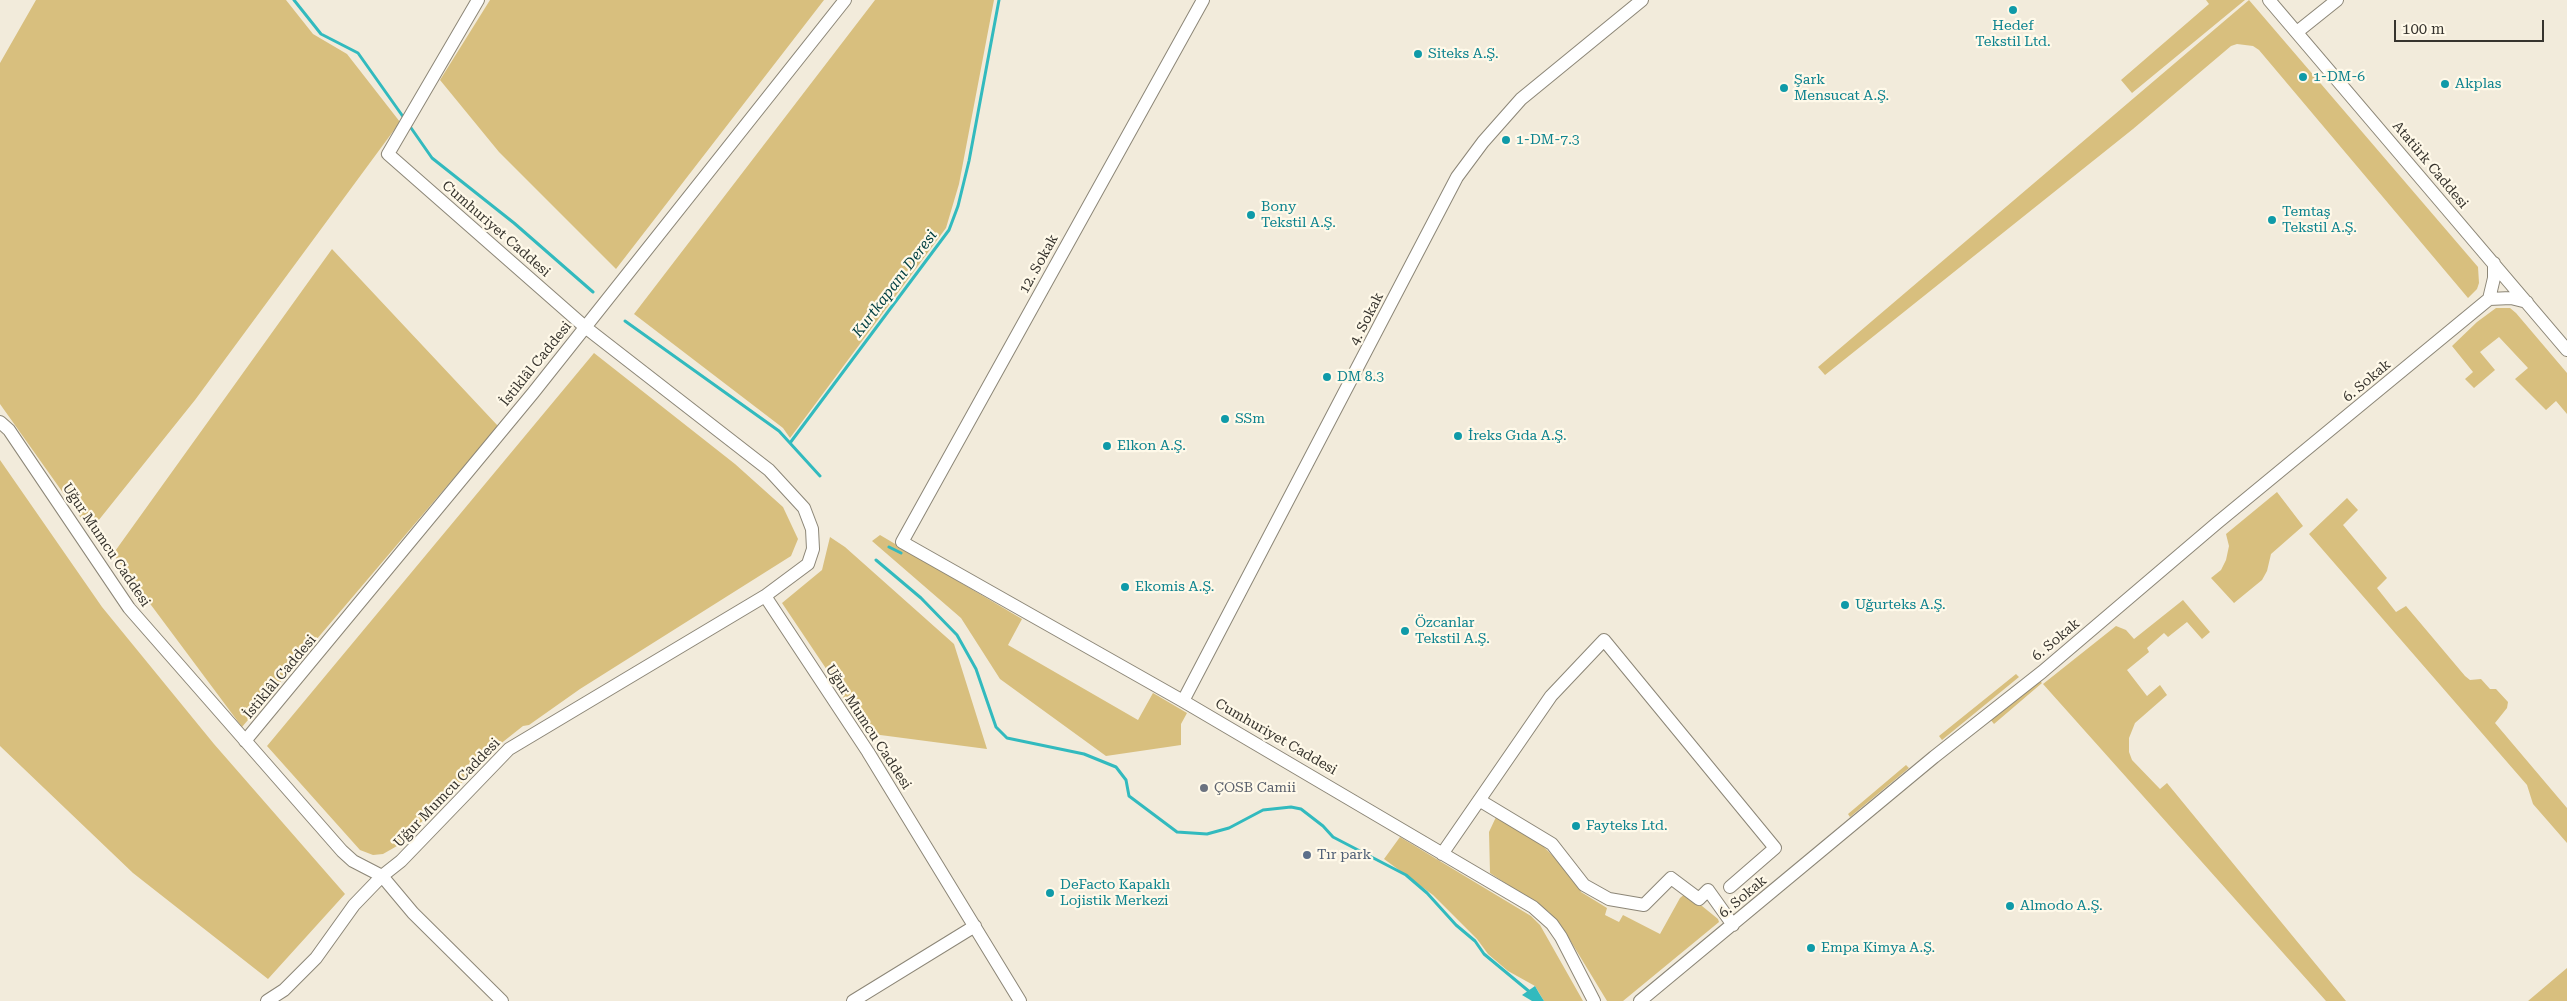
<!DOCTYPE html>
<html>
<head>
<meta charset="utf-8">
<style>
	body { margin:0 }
	#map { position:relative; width:2567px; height:1001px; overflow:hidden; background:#f2ebdb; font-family:"Roboto Serif",serif }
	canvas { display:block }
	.scale { position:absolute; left:2394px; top:20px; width:150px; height:22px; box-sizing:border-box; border:2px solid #37342e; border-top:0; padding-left:6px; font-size:15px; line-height:18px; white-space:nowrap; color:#37342e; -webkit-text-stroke:4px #fff9e9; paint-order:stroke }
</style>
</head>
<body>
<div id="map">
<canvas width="2567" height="1001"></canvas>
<div class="scale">100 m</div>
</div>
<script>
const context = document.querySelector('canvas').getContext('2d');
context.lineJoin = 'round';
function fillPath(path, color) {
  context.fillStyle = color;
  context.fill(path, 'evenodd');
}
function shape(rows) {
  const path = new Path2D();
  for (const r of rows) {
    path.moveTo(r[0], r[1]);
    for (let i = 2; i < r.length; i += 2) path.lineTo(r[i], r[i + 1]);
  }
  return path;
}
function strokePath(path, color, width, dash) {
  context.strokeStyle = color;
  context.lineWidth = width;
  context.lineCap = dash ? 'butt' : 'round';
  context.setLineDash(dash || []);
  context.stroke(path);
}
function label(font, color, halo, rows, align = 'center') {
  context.font = font + ' "Roboto Serif",serif';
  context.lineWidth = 4.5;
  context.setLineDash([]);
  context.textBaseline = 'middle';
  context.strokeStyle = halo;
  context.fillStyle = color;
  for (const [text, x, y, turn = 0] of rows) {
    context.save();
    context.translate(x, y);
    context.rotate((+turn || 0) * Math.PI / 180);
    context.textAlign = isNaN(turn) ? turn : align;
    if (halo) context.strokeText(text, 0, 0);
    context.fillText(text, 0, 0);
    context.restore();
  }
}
fillPath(shape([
	[36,0,286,0,313,34,347,54,400,122,195,400,94,526,88,528,0,404,0,63],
	[490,0,824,0,616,269,499,152,440,80],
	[875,0,994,0,959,184,946,228,790,438,783,428,634,314],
	[2206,0,2245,0,2132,93,2121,80,2209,4],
	[2249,0,2478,267,2479,283,2477,289,2468,298,2259,50,2253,46,2237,44,2231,46,2133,129,1825,375,1818,367],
	[332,249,498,426,242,727,113,554],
	[2496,308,2510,308,2516,313,2567,373,2567,414,2556,401,2546,410,2515,379,2528,368,2499,337,2480,352,2495,370,2474,388,2465,379,2473,372,2452,346,2477,322],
	[594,353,735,464,783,507,798,539,791,556,580,689,529,725,523,726,480,760,477,768,397,846,383,854,373,855,360,850,267,746],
	[0,460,102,607,214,744,345,894,268,979,133,873,0,746],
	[2277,492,2303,526,2271,554,2267,571,2262,580,2234,603,2211,578,2221,570,2226,560,2229,546,2226,534],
	[2347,498,2358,510,2343,525,2387,578,2377,588,2396,612,2406,606,2465,676,2470,680,2481,679,2490,689,2496,689,2508,702,2507,708,2495,723,2567,808,2567,843,2533,804,2527,785,2309,534],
	[880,535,1022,619,1008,645,1138,720,1153,693,1187,713,1181,724,1181,745,1106,756,1000,679,961,618,872,541],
	[830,537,845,547,954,644,987,749,865,733,825,667,782,603,822,570],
	[2183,600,2210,632,2202,639,2187,622,2168,637,2164,633,2147,648,2149,652,2127,670,2147,696,2160,685,2167,695,2135,723,2129,738,2129,752,2132,760,2160,789,2167,783,2346,1001,2326,1001,2043,684,2116,626,2126,630,2134,639],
	[2016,674,2019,677,1942,740,1939,736],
	[2037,678,2042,683,1994,724,1990,719],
	[1906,765,1909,768,1850,817,1848,814],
	[1496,817,1539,842,1576,879,1581,892,1607,908,1605,915,1619,922,1623,915,1660,934,1680,898,1686,893,1718,919,1719,922,1623,1001,1607,1001,1570,940,1549,912,1490,873,1489,832],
	[1400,837,1531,916,1540,925,1583,1001,1544,1001,1535,986,1508,971,1488,954,1477,939,1433,895,1384,859],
	[2567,968,2567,1001,2528,1001]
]), '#d8bf7e');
fillPath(shape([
	[1535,986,1539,993,1544,1001,1532,1001,1522,995]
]), '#32babe');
strokePath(shape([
	[294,0,321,34,358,53,404,118],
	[409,125,432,158,514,223,593,292],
	[625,321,779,431,820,476],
	[790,443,949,230,958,206,969,161,999,0],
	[889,547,901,553],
	[876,560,921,598,957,635,976,669,996,727,1007,738,1084,754,1116,767,1126,780,1129,796,1177,832,1207,834,1229,828,1263,810,1291,807,1301,809,1323,826,1333,837,1406,875,1427,893,1456,925,1475,941,1484,954,1531,993]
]), '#32babe', 3);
const minor = shape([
	[1203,0,902,542,1183,701,1533,907,1552,924,1561,937,1594,1001],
	[2269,0,2567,350],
	[2297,32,2337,0],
	[2494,263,2494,278,2489,299,2511,298,2527,302],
	[0,422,9,430,129,608,342,851,353,861,382,876,401,861,509,749,765,596,808,564,813,549,812,529,804,508,769,470,585,327,388,154,478,0],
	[765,596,868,752,1020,1001],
	[1183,701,1457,177,1483,142,1521,99,1642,0],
	[245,741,533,393,845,0],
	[1479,800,1552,844,1584,885,1609,899,1644,905,1671,878,1699,899,1708,890,1733,925],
	[1442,854,1551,696,1604,640,1775,848,1730,887],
	[267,1001,284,990,316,958,354,905,382,876,413,913,502,1001],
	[853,1001,975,926],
	[1640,1001,1934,757,2042,672,2217,523,2489,299]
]);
strokePath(minor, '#8c8677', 14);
strokePath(minor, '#fff', 12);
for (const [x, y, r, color] of [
	[2013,10,5,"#0f9aa8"],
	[1418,54,5,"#0f9aa8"],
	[2303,77,5,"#0f9aa8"],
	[2445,84,5,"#0f9aa8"],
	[1784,88,5,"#0f9aa8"],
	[1506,140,5,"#0f9aa8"],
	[1251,215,5,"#0f9aa8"],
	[2272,220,5,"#0f9aa8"],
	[1327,377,5,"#0f9aa8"],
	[1225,419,5,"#0f9aa8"],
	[1458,436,5,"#0f9aa8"],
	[1107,446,5,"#0f9aa8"],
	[1125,587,5,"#0f9aa8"],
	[1845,605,5,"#0f9aa8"],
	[1405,631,5,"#0f9aa8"],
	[1204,788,5,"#6b7280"],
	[1576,826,5,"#0f9aa8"],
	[1307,855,5,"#5c6f8a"],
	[1050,893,5,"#0f9aa8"],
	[2010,906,5,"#0f9aa8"],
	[1811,948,5,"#0f9aa8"]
]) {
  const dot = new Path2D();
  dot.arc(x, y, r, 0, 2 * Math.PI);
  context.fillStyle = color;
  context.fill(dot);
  strokePath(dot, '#fff9e9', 2);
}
label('14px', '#0d838f', '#fff9e9', [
	["Hedef",2013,26,"center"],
	["Tekstil Ltd.",2013,42,"center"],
	["Siteks A.Ş.",1428,54],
	["1-DM-6",2313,77],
	["Şark",1794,80],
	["Mensucat A.Ş.",1794,96],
	["Akplas",2455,84],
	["1-DM-7.3",1516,140],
	["Bony",1261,207],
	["Tekstil A.Ş.",1261,223],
	["Temtaş",2282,212],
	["Tekstil A.Ş.",2282,228],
	["DM 8.3",1337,377],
	["SSm",1235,419],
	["İreks Gıda A.Ş.",1468,436],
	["Elkon A.Ş.",1117,446],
	["Ekomis A.Ş.",1135,587],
	["Uğurteks A.Ş.",1855,605],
	["Özcanlar",1415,623],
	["Tekstil A.Ş.",1415,639],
	["Fayteks Ltd.",1586,826],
	["DeFacto Kapaklı",1060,885],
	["Lojistik Merkezi",1060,901],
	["Almodo A.Ş.",2020,906],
	["Empa Kimya A.Ş.",1821,948]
], 'left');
label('14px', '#37342e', '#fff9e9', [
	["Atatürk Caddesi",2430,165,50],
	["Cumhuriyet Caddesi",496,229,41],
	["12. Sokak",1039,264,-61],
	["4. Sokak",1367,319,-63],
	["İstiklâl Caddesi",536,364,-51],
	["6. Sokak",2367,381,-40],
	["Uğur Mumcu Caddesi",106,545,56],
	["6. Sokak",2056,640,-40],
	["İstiklâl Caddesi",280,677,-50],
	["Uğur Mumcu Caddesi",868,727,57],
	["Cumhuriyet Caddesi",1276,737,30],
	["Uğur Mumcu Caddesi",447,793,-46],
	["6. Sokak",1743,897,-40]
]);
label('14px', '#5b616d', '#fff9e9', [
	["ÇOSB Camii",1214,788]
], 'left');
label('14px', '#4e5e75', '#fff9e9', [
	["Tır park",1317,855]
], 'left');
label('italic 15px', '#034143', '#fff9e9', [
	["Kurtkapanı Deresi",895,284,-53]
]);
</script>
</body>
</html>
